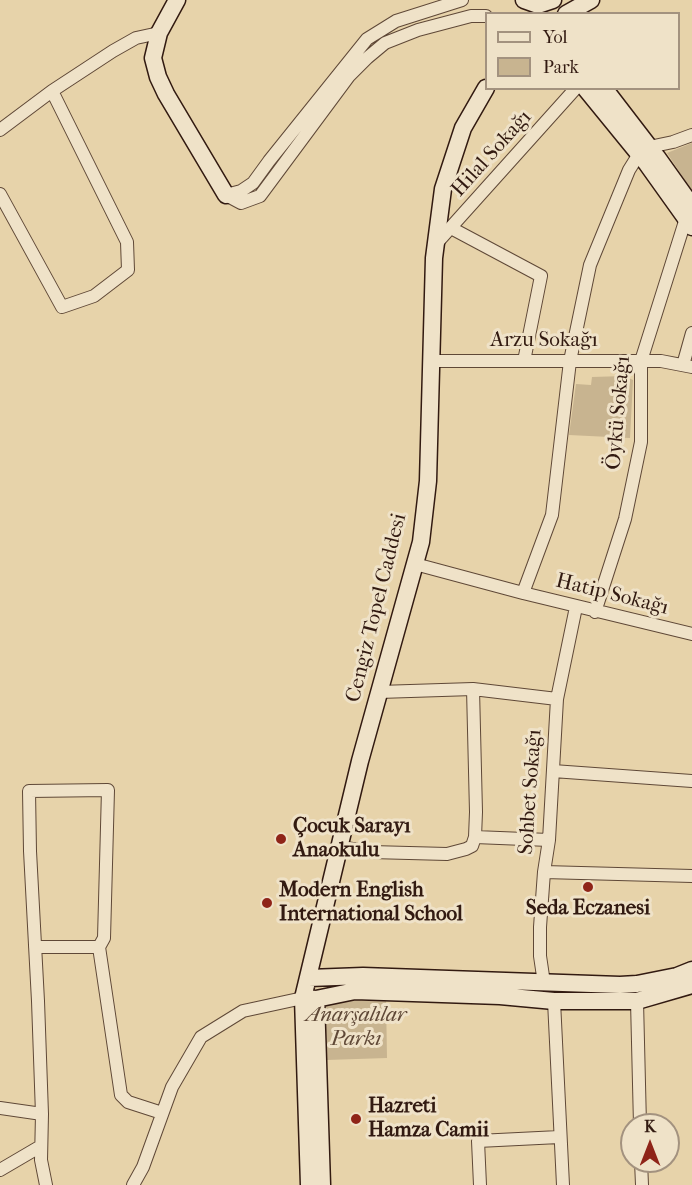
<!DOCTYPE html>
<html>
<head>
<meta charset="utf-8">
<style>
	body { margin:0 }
	#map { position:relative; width:692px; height:1185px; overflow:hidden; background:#e7d3aa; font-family:"IM FELL French Canon",serif }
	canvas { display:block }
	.legend { position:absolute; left:485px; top:12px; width:195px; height:78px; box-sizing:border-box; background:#efe2c8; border:2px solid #a3927f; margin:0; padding:8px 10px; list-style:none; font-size:18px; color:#321a11 }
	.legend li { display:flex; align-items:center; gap:12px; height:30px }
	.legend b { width:30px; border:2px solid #a3927f }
	.north { position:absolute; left:620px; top:1113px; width:60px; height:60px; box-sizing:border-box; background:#efe2c8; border:2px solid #a3927f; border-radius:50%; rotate:0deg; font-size:16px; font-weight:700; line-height:24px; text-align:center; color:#321a11 }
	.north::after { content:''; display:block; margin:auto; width:21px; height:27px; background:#8f2418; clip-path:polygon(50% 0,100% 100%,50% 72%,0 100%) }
</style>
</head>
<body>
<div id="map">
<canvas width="692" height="1185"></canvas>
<ul class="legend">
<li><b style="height:8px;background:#efe2c8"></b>Yol</li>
<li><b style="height:16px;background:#c8b490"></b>Park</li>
</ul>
<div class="north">K</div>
</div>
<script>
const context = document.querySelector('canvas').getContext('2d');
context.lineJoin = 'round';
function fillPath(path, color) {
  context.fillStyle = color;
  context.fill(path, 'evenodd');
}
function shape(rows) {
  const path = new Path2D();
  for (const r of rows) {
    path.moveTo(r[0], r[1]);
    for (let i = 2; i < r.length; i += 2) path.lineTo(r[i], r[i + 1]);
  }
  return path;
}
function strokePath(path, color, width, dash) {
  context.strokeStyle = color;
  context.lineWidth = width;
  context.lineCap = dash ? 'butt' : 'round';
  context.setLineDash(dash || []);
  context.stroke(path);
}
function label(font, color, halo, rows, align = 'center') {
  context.font = font + ' "IM FELL French Canon",serif';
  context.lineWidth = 6;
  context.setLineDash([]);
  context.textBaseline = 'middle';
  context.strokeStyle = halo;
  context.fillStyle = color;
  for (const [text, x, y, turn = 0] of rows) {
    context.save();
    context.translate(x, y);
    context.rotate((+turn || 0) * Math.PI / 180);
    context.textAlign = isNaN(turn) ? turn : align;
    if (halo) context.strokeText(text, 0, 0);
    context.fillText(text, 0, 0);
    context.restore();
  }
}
fillPath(shape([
	[692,143,692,191,667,153],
	[624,376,633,380,630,438,569,435,576,384,591,385,592,377],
	[345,997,386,997,387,1058,327,1060,325,1003]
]), '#c8b490');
const street = shape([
	[0,130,52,91,113,51,136,38,159,33],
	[0,194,62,307,94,296,128,270,127,242,52,91],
	[226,195,241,203,260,196,349,76,367,58,385,43,418,30,471,16,486,16],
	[226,195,241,191,253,183,269,161,367,39,396,21,462,0],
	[451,228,541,276,524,361],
	[435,245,576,88],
	[431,361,661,361,692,367],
	[683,365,692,333],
	[415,564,523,593,552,515,570,361,590,265,629,170,639,154,649,147,673,142,692,135],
	[523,593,692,634],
	[595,612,625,519,641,442,641,361,686,218],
	[379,692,473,689,557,699],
	[553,771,692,781],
	[475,837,549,840],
	[340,847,371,852,447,854,466,849,472,846,475,837,476,812,473,689],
	[544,872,692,876],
	[35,947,99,947],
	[544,983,540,956,540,927,544,872,549,840,557,699,576,607],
	[554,1001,563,1185],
	[637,1001,640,1125],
	[0,1108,42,1114],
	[641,1161,642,1185],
	[0,1170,41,1146],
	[46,1185,41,1160,42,1114,38,1001,30,851,29,791,108,790,104,938,99,947,121,1095,128,1102,162,1113],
	[133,1185,143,1167,172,1087,201,1037,243,1011,303,998],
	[480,1185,478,1141,559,1137]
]);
const secondary = shape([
	[177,0,159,33,153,58,158,77,166,94,226,195],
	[524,0,538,5,553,0],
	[566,14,591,0],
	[585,88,647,164,692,227],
	[604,88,657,157,692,206],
	[309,978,363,976,620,985,637,984,677,976,692,970],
	[303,998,316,999,355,991,500,996,554,1001,637,1001,692,985],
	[316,999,322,1185],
	[309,1185,303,998,360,761,421,542,428,481,434,258,443,189,463,128,486,88]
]);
strokePath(street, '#5f4837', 14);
strokePath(secondary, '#321a11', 19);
strokePath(street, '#efe2c8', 12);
strokePath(secondary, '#efe2c8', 16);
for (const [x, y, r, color] of [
	[281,839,6,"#8f2418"],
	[588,887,6,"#8f2418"],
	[267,903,6,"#8f2418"],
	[356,1119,6,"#8f2418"]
]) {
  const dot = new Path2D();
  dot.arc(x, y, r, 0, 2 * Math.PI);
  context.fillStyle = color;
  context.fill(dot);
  strokePath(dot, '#efe2c8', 2);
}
label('21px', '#321a11', '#efe2c8', [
	["Hilal Sokağı",492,154,-48],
	["Arzu Sokağı",544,341],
	["Öykü Sokağı",619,413,-85],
	["Hatip Sokağı",612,595,14],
	["Cengiz Topel Caddesi",377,608,-76],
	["Sohbet Sokağı",531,792,-86]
]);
label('bold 21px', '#321a11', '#efe2c8', [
	["Çocuk Sarayı",293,827],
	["Anaokulu",293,851],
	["Modern English",279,891],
	["International School",279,915],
	["Seda Eczanesi",588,909,"center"],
	["Hazreti",368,1107],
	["Hamza Camii",368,1131]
], 'left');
label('italic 21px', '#5f4837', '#efe2c8', [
	["Anarşalılar",356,1016],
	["Parkı",356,1040]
]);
</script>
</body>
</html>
